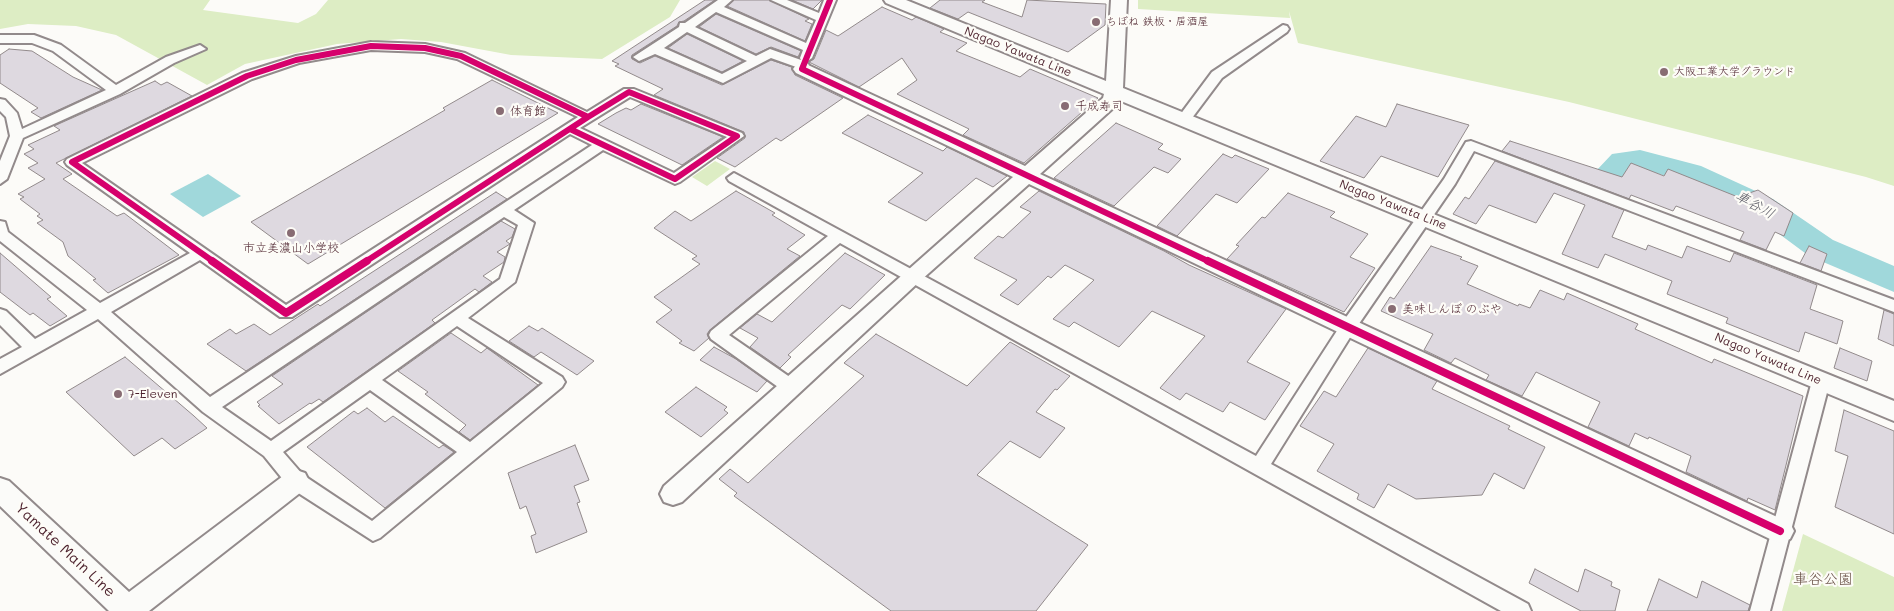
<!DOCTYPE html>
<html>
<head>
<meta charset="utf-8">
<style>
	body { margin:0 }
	canvas { display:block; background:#fcfbf8 }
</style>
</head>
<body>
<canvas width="1894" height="611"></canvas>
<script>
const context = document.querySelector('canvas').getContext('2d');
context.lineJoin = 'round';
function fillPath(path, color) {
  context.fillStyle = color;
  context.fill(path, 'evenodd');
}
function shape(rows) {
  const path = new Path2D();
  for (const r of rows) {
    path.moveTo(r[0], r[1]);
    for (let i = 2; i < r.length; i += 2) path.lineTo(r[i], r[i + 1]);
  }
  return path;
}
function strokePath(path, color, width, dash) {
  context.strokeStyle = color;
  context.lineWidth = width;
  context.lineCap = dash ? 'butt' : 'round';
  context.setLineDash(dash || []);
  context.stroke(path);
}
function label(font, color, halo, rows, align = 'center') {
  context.font = font + ' Mali,"Klee One",sans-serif';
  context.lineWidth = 4.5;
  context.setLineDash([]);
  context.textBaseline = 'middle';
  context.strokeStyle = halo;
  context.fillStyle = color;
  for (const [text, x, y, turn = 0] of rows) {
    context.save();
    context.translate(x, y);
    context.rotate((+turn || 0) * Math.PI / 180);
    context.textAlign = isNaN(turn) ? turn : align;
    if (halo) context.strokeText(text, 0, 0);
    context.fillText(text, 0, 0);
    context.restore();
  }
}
fillPath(shape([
	[0,0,210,0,203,10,298,23,316,14,328,0,680,0,670,17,602,59,511,55,441,42,401,39,337,44,245,64,207,85,116,35,76,26,28,24,0,29],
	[1138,0,1894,0,1894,186,1866,177,1569,102,1298,43,1289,11,1290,18,1138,9],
	[715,161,730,169,707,186,692,177],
	[1803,534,1894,577,1894,611,1782,611]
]), '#ddedc4');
fillPath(shape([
	[208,174,241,196,203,217,170,194]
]), '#a0d8db');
fillPath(shape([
	[1640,150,1701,166,1773,199,1833,240,1894,266,1894,292,1809,256,1751,213,1679,180,1639,168,1632,169,1621,179,1610,182,1599,179,1595,172,1612,154,1640,150]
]), '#a0d8db');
const building = shape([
	[705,0,715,0,684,21,679,22,677,26,632,55,632,59,640,63,655,56,722,85,771,60,792,67,795,75,843,98,781,141,776,138,735,167,717,158,745,138,744,132,654,95,663,89,615,66,619,64,612,61,705,0],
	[734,0,769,0,809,19,805,21,812,24,805,41,727,6,734,0],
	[792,0,822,0,813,9,792,0],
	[940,0,985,0,982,2,1022,17,1027,0,1106,4,1105,25,1068,52,968,12,958,19,930,8,940,0],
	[882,7,912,20,916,17,944,29,940,32,967,43,956,51,1020,77,1030,69,1098,98,1024,163,963,135,969,129,897,94,917,80,902,58,859,87,809,62,814,59,826,30,838,36,882,7],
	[716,14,801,51,798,57,771,47,756,54,699,27,716,14],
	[687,34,743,61,722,72,668,48,687,34],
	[9,49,32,51,73,77,102,90,41,118,31,112,38,108,0,83,0,55,9,49],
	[492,80,558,113,308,264,251,222,445,110,443,108,492,80],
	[155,81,161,85,167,82,192,96,56,163,72,174,63,179,117,216,124,213,179,255,108,293,93,280,96,279,68,256,63,242,37,223,43,220,37,216,40,214,20,199,24,197,18,194,45,179,28,168,38,163,24,154,34,149,28,145,60,130,54,126,155,81],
	[641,104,723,137,682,165,598,124,616,113,626,108,631,110,641,104],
	[1397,104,1469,125,1438,177,1381,156,1364,178,1320,161,1356,116,1386,127,1397,104],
	[868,115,943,151,947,147,1007,176,993,187,976,178,926,221,888,202,923,173,842,133,868,115],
	[1116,123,1163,144,1158,149,1181,159,1168,173,1154,167,1114,206,1054,178,1116,123],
	[1510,141,1622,177,1631,163,1664,176,1668,169,1738,197,1758,190,1793,213,1784,236,1775,232,1766,250,1740,240,1744,232,1676,206,1673,211,1631,195,1629,199,1502,151,1510,141],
	[1223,154,1232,158,1235,155,1269,169,1237,203,1216,194,1177,236,1157,226,1223,154],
	[1495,161,1624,210,1612,237,1646,250,1648,245,1682,258,1687,246,1730,262,1734,253,1817,285,1810,309,1843,321,1837,344,1805,332,1799,352,1726,323,1728,318,1667,294,1672,281,1605,254,1598,268,1562,254,1585,205,1554,193,1536,223,1489,205,1476,224,1453,214,1465,197,1469,199,1495,161],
	[736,191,775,213,772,215,805,235,787,249,800,256,710,330,707,334,709,338,694,351,679,343,682,341,656,322,672,310,654,297,700,264,692,259,697,256,654,228,675,211,691,221,736,191],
	[1039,191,1164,251,1189,265,1286,309,1247,362,1290,383,1265,420,1230,402,1223,412,1186,393,1180,400,1160,388,1205,336,1152,311,1119,347,1074,322,1069,327,1053,319,1094,280,1065,265,1051,278,1048,276,1018,305,1000,295,1017,280,974,258,998,236,1003,238,1031,212,1020,207,1039,191],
	[496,192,507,199,246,371,207,344,230,329,236,334,254,324,270,335,318,304,320,306,496,192],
	[1288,193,1335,212,1330,217,1368,234,1350,257,1375,268,1344,312,1227,259,1239,246,1236,245,1262,217,1265,218,1288,193],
	[501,221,515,229,512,237,506,241,510,244,497,252,505,257,504,262,483,276,492,282,479,292,475,289,432,320,435,323,323,402,319,399,311,404,310,403,279,424,258,406,260,405,257,402,283,384,272,376,501,221],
	[1431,246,1462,257,1460,259,1478,266,1467,284,1518,306,1519,304,1530,308,1540,290,1564,300,1567,293,1638,324,1635,329,1712,363,1714,359,1803,396,1775,510,1748,498,1747,501,1686,472,1691,456,1649,437,1648,439,1635,433,1629,446,1588,427,1600,402,1536,372,1522,396,1486,380,1489,375,1455,358,1451,363,1424,350,1433,334,1381,311,1390,297,1394,299,1431,246],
	[1809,246,1827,254,1821,271,1800,263,1809,246],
	[0,253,51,297,47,299,67,316,50,326,33,313,30,315,0,292,0,253],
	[845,253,885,275,850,309,842,305,788,355,791,357,780,368,750,347,758,338,740,328,757,314,772,322,845,253],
	[1884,310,1894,314,1894,346,1878,339,1884,310],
	[529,326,538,331,542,328,594,361,577,375,541,352,534,357,509,341,529,326],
	[451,333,481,353,487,348,538,385,470,440,459,432,466,425,425,394,428,392,398,371,451,333],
	[876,334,967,386,1010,342,1070,376,1057,390,1055,389,1036,412,1065,428,1040,458,1010,441,977,475,1088,545,1036,611,891,611,734,496,737,493,719,479,730,469,748,483,864,376,844,363,876,334],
	[714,347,736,359,767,381,757,392,700,360,714,347],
	[1368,348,1437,381,1432,389,1510,426,1508,429,1545,447,1524,489,1494,473,1482,495,1416,499,1388,484,1374,508,1357,499,1359,494,1317,471,1334,444,1300,426,1324,391,1336,397,1368,348],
	[1840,348,1872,361,1867,381,1834,368,1840,348],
	[125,357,194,416,207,428,175,449,162,438,134,456,66,392,125,357],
	[696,387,727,407,724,410,728,413,701,437,665,412,696,387],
	[367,408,385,422,393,416,439,448,443,445,454,452,385,508,307,447,354,411,358,414,367,408],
	[1844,410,1894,431,1894,534,1835,507,1848,456,1835,451,1844,410],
	[575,445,589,480,574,486,580,502,577,503,587,532,536,553,531,536,536,534,526,506,520,509,508,473,575,445],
	[1535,569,1578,592,1585,569,1612,582,1611,586,1620,590,1615,611,1581,611,1564,602,1529,583,1535,569],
	[1659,579,1697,598,1702,581,1750,605,1748,611,1647,611,1659,579]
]);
fillPath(building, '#ded9e0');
strokePath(building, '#928a8b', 1);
const street = shape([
	[718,0,732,0,724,7,806,43,816,20,771,0,787,0,819,13,824,0,836,0,812,58,806,62,809,65,807,68,799,68,771,58,723,83,655,54,639,61,633,57,679,27,680,23,685,23,718,0],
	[716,12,803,50,800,58,801,60,770,49,756,56,695,27,716,12],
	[687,32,747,61,722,74,664,48,687,32],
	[1283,25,1287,26,1289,29,1287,32,1222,78,1189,122,1179,122,1177,119,1212,72,1283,25],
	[0,35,34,35,61,45,116,85,166,57,200,45,206,49,174,63,120,94,23,138,7,179,0,184,0,161,10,136,6,117,0,111,0,99,5,100,17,113,22,129,106,90,53,51,32,43,0,43,0,35],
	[371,42,425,44,465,53,587,112,624,89,634,89,742,133,744,136,680,182,675,184,603,150,514,210,534,223,515,282,468,318,562,377,565,382,562,387,380,538,373,541,289,487,264,456,203,412,98,319,0,374,0,359,22,347,0,325,0,309,6,311,35,339,87,310,0,241,0,221,5,222,8,232,100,303,190,253,67,165,65,162,67,159,242,73,296,56,371,42],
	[371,50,425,52,457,59,578,117,286,305,82,163,252,79,299,63,371,50],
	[630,97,727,137,674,173,580,128,630,97],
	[570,134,592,145,210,397,111,312,200,260,280,317,292,317,570,134],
	[504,217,518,225,500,279,271,441,222,407,504,217],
	[457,326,543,383,470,442,382,380,457,326],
	[370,390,457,452,372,521,303,475,283,452,370,390],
	[1471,141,1894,300,1894,312,1474,151,1455,184,1354,331,1271,464,1528,604,1531,611,1501,611,840,243,729,335,797,382,800,387,797,392,791,394,785,392,711,339,709,335,711,331,828,236,729,181,727,178,734,173,1256,456,1342,323,1444,179,1466,142,1471,141],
	[1821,374,1827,376,1830,381,1770,611,1750,611,1812,381,1815,376,1821,374]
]);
const secondary = shape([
	[884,0,906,0,1106,81,1111,0,1127,0,1123,88,1894,401,1894,421,1121,101,1040,174,1790,523,1794,531,1790,539,1780,543,1770,539,1029,184,920,281,682,502,673,505,664,502,660,494,664,486,1013,177,796,73,793,69,796,65,808,65,1025,166,1103,98,1104,94,886,3,884,0],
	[296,470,305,473,309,481,305,489,149,611,109,611,0,506,0,478,9,481,129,592,287,473,296,470]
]);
strokePath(street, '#928a8b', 4);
strokePath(secondary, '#928a8b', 4);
fillPath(street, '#fbfbf9');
fillPath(secondary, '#fbfbf9');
strokePath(shape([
	[830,0,802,69,1210,262],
	[570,129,675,179,737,136,629,92,588,117],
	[214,262,72,162,247,76,296,60,371,46,425,48,461,56,588,117],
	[365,262,588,117]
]), '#d6006c', 6);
strokePath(shape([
	[212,261,286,313,367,261],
	[1208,261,1780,531]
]), '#d6006c', 8);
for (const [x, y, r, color] of [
	[1096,22,5,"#886c73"],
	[1664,72,5,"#886c73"],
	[1065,106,5,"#886c73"],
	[500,111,5,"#886c73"],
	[291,233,5,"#886c73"],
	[1392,309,5,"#886c73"],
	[118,394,5,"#886c73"]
]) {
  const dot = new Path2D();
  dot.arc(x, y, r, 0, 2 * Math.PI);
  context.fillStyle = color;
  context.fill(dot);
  strokePath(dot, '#fdfcf7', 2);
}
label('11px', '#4a1f2b', '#fdfcf7', [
	["ちぼね 鉄板・居酒屋",1106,22],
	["大阪工業大学グラウンド",1674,72]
], 'left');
label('12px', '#4a1f2b', '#fdfcf7', [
	["Nagao Yawata Line",1018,52,22],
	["Nagao Yawata Line",1393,205,22],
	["Nagao Yawata Line",1768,359,23]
]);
label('12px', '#4a1f2b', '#fdfcf7', [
	["千成寿司",1075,106],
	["体育館",510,111],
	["市立美濃山小学校",291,248,"center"],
	["美味しんぼ のぶや",1402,309],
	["7-Eleven",128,394]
], 'left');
label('italic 14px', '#5a5a64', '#fdfcf7', [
	["車谷川",1755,205,29]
]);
label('15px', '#4a1f2b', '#fdfcf7', [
	["Yamate Main Line",65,550,43]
]);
label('15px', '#685046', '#fdfcf7', [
	["車谷公園",1823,579]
]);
</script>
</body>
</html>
